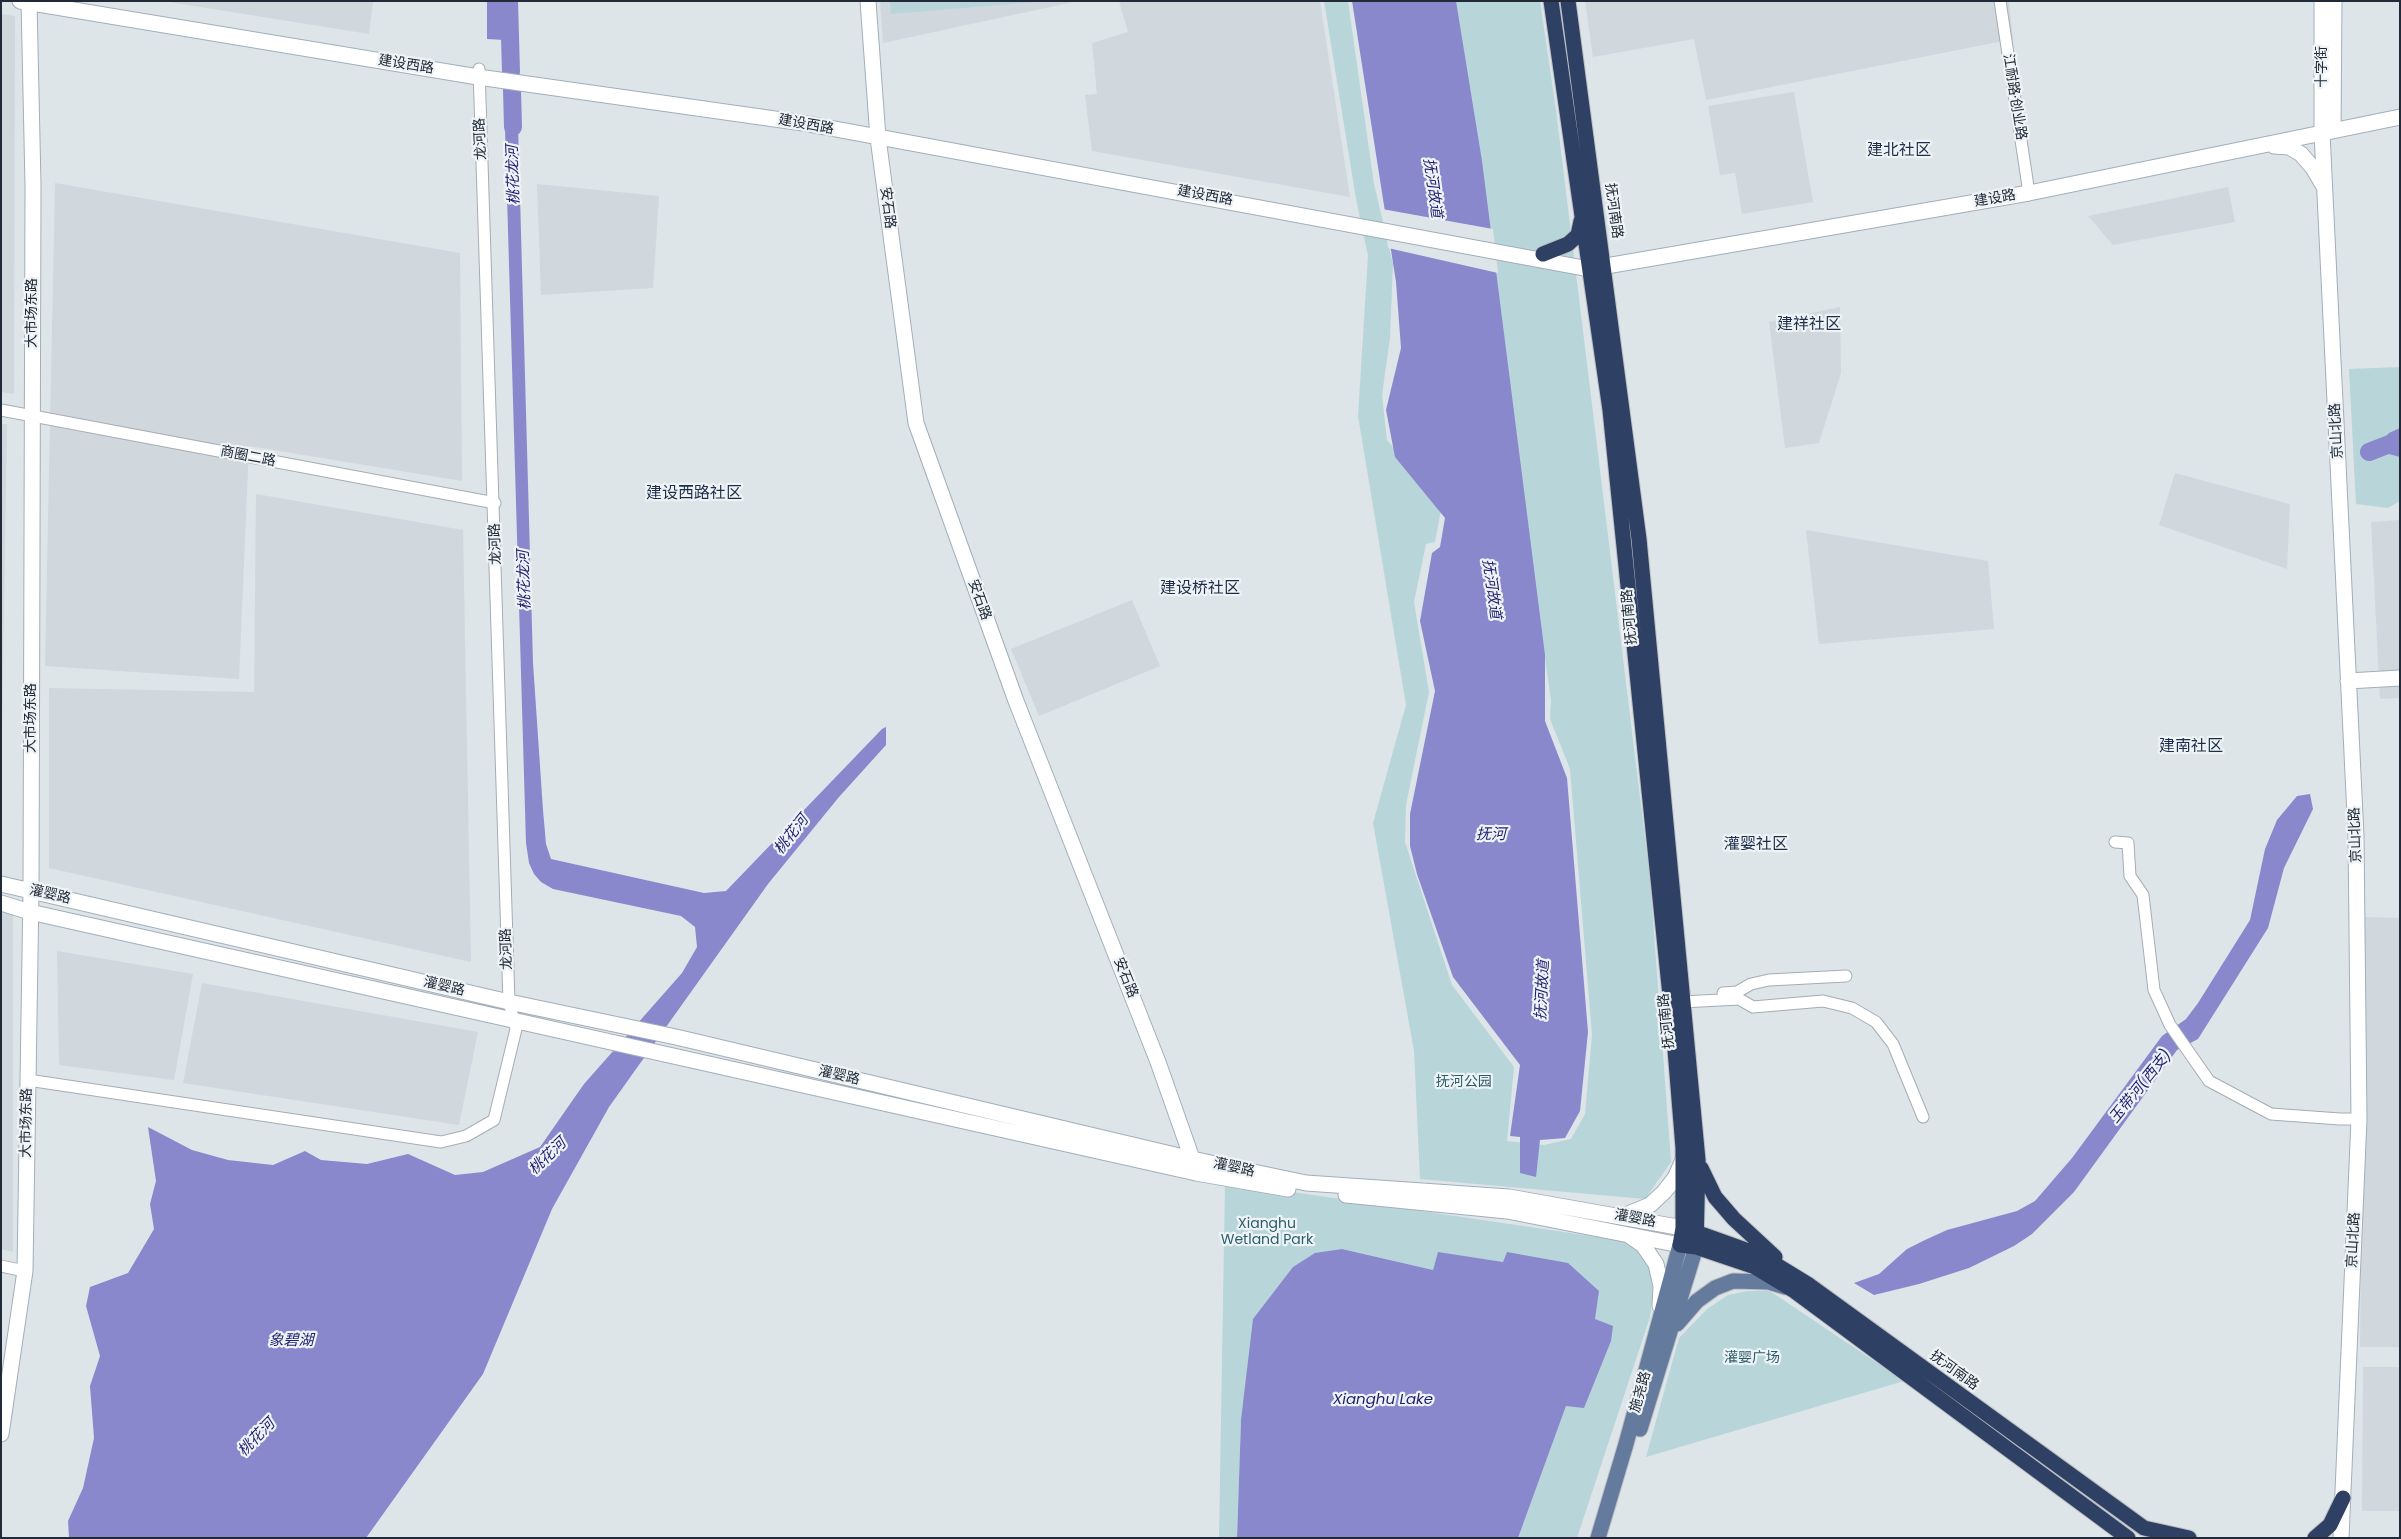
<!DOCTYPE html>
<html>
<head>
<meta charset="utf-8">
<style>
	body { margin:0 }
	#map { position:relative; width:2401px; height:1539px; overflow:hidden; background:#dee5e9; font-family:Poppins,sans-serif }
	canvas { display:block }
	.frame { position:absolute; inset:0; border:2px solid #202a38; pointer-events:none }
</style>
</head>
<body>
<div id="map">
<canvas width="2401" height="1539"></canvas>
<div class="frame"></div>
</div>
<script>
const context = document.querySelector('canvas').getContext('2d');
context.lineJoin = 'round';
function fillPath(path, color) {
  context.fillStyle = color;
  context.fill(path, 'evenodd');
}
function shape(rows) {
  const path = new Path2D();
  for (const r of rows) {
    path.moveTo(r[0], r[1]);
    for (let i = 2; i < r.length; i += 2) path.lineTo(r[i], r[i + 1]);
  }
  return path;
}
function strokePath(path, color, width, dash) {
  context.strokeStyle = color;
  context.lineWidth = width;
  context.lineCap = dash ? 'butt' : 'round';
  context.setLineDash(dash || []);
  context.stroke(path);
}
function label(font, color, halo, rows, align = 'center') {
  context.font = font + ' Poppins,"Noto Sans SC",sans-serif';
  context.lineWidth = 4.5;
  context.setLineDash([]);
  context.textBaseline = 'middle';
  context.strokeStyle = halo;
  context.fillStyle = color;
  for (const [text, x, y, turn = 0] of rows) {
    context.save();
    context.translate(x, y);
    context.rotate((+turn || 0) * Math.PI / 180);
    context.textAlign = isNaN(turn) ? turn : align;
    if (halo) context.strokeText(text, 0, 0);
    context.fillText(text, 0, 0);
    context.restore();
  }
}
fillPath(shape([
	[163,1,373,1,369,34],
	[880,1,1078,1,883,43],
	[1119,1,1320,1,1350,197,1092,151,1085,95,1097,94,1092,43,1128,32],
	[1585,1,2009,1,2013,39,1706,100,1694,39,1593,57],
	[1,14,15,16,14,394,1,392],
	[1794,92,1813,202,1742,214,1735,173,1720,175,1708,106],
	[55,183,460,253,462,481,249,446,239,679,45,666],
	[537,184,659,196,653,288,541,295],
	[2228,187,2235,222,2113,245,2088,216],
	[1840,307,1841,373,1819,443,1785,448,1769,322],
	[1,424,7,424,1,792],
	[2175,473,2290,504,2287,569,2159,525],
	[256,494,463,530,471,962,49,868,49,688,254,692],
	[2400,520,2400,698,2380,699,2371,522],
	[1806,530,1988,561,1994,629,1819,644],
	[1132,600,1160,666,1039,716,1011,649],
	[1,910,13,914,13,1252,1,1249],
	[2365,917,2400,918,2400,1347,2360,1347],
	[57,951,193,974,174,1080,59,1065],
	[202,983,478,1032,459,1125,183,1083],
	[2363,1367,2400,1367,2400,1511,2362,1511]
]), '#d0d7dd');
fillPath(shape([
	[890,1,1048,1,891,14],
	[1324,1,1348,1,1374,184,1393,264,1390,338,1382,395,1387,440,1442,505,1435,542,1426,544,1414,602,1429,692,1406,805,1405,842,1452,985,1514,1067,1507,1141,1544,1145,1571,1139,1585,1114,1592,1035,1570,769,1550,719,1551,700,1451,1,1540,1,1556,110,1650,879,1671,1162,1645,1199,1420,1179,1414,1051,1373,823,1406,705,1358,416,1368,256,1356,199],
	[2400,367,2400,501,2388,508,2356,504,2349,369],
	[1225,1182,1625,1241,1640,1253,1650,1270,1653,1292,1650,1317,1577,1538,1518,1538,1566,1406,1595,1319,1528,1257,1507,1253,1503,1262,1438,1253,1433,1270,1342,1249,1241,1420,1237,1538,1219,1538],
	[1747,1291,1770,1291,1904,1381,1646,1457,1679,1338,1707,1309,1728,1295]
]), '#b8d5da');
fillPath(shape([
	[487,1,514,1,514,15,504,40,487,39],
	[1352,1,1456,1,1482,161,1545,655,1545,721,1567,778,1588,1032,1580,1111,1565,1138,1540,1140,1536,1177,1520,1173,1520,1137,1510,1136,1520,1065,1453,977,1417,874,1410,846,1410,814,1435,691,1420,621,1432,553,1440,547,1445,518,1395,457,1386,410,1401,348,1396,282],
	[517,89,533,663,543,810,546,844,551,859,704,893,726,891,882,729,886,727,886,745,839,797,768,884,609,1107,552,1209,483,1374,366,1538,69,1538,68,1521,83,1488,94,1438,90,1386,100,1356,86,1306,90,1287,128,1273,154,1229,150,1204,156,1181,148,1127,192,1150,228,1160,273,1165,305,1151,321,1160,367,1164,408,1154,455,1175,483,1172,540,1147,584,1084,682,973,697,947,695,927,681,916,553,889,541,882,534,874,529,863,526,843,505,128],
	[2400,428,2400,457,2374,450,2389,433],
	[2310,794,2313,809,2284,868,2268,928,2198,1039,2177,1050,2074,1192,2032,1234,2014,1246,1969,1268,1919,1284,1874,1295,1854,1283,1879,1274,1907,1249,1925,1240,1947,1230,2017,1211,2035,1201,2072,1158,2162,1036,2186,1019,2198,1003,2250,920,2265,849,2277,820,2297,796],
	[1342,1249,1433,1270,1438,1252,1503,1262,1507,1252,1568,1263,1599,1291,1595,1319,1613,1326,1611,1341,1584,1408,1566,1406,1518,1538,1237,1538,1241,1420,1253,1319,1293,1267,1315,1253]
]), '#8988cd');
fillPath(shape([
	[1382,209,1493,229,1498,273,1388,248]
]), '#dee5e9');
strokePath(shape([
	[509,1,511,72],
	[512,90,513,127],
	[2369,452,2400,440]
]), '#8988cd', 18);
const street = shape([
	[2000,1,2029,193],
	[1,410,495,503],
	[2115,842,2128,843,2130,876,2143,895,2154,990,2170,1025,2209,1081,2271,1114,2340,1119,2359,1119],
	[1723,993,1737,992,1751,984,1769,980,1846,976],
	[1682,1002,1739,999,1753,1007,1823,1001,1852,1008,1876,1022,1893,1044,1923,1117],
	[28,1080,441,1142,466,1136,494,1120,516,1029,509,1002,479,69],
	[1,1266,25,1271]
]);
const secondary = shape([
	[20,1,478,77,803,123,1589,269,2029,193,2400,117],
	[868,1,878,138,916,423,1016,701,1158,1062,1195,1167],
	[2322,1,2322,133,2356,836,2359,1119,2341,1538],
	[2333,131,2334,1],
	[2274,146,2289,147,2301,154,2313,168,2323,185],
	[2348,681,2400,678],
	[1,884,509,1002,676,1037,1192,1159,1306,1183,1509,1197,1683,1228],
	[1,903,30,912,1196,1173,1288,1189],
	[1346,1195,1507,1211,1680,1245],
	[1623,1216,1650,1205,1664,1192,1675,1178,1683,1160],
	[1630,1236,1643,1245,1656,1264,1661,1286,1660,1306],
	[1,1434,25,1271,31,891,33,185,29,1]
]);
const primary = shape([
	[1677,1324,1697,1301,1715,1288,1733,1281,1769,1282,1785,1287],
	[1640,1429,1696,1247],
	[1598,1538,1626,1444,1680,1245]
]);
const highway = shape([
	[1551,1,1610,410,1673,1025,1683,1148,1683,1228,1680,1245,1696,1247,1755,1267,1793,1290,2128,1538],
	[1568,1,1639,539,1698,1160,1696,1247],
	[1543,254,1568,244,1578,235,1581,221],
	[1701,1168,1715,1197,1734,1219,1775,1257],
	[1690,1230,1760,1255,1809,1285,2144,1528,2189,1538],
	[2315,1538,2330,1525,2343,1498]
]);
strokePath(street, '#a5adb4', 13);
strokePath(secondary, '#a3aeba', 17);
strokePath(primary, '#bcbfc3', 17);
strokePath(highway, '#bcbfc3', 17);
strokePath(street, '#fff', 11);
strokePath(secondary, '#fff', 15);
strokePath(primary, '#647b9d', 15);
strokePath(highway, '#2e4063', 15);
label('14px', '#202a38', '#eef3f6', [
	["建设西路",406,65,9],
	["十字街",2322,67,-90],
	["江耐路·创业路",2014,97,81],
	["建设西路",806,125,10],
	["龙河路",481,139,-93],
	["建设西路",1205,196,10],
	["建设路",1995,199,-10],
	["安石路",887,208,83],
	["抚河南路",1613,211,82],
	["大市场东路",32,313,-90],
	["京山北路",2337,431,-93],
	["商圈二路",248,457,11],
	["龙河路",496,544,-92],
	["安石路",979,600,70],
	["抚河南路",1630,617,-95],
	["大市场东路",31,718,-90],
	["京山北路",2356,835,-92],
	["灌婴路",50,895,13],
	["龙河路",507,949,-92],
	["安石路",1125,978,68],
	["灌婴路",444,987,13],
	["抚河南路",1667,1021,-96],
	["灌婴路",839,1076,13],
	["大市场东路",27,1123,-89],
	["灌婴路",1234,1168,12],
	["灌婴路",1635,1219,11],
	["京山北路",2354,1240,-87],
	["抚河南路",1954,1371,36],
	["施尧路",1641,1392,-74]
]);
label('14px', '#2d5d6d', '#eef3f6', [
	["抚河公园",1464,1082],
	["Xianghu",1267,1224],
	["Wetland Park",1267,1240],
	["灌婴广场",1752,1358]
]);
label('italic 15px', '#201e70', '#eef3f6', [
	["桃花龙河",514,175,-92],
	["抚河故道",1432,188,82],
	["桃花龙河",525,580,-92],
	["抚河故道",1491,589,82],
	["桃花河",792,835,-52],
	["抚河",1491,835],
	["抚河故道",1543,990,-87],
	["玉带河(西支)",2141,1087,-51],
	["桃花河",548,1157,-44],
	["象碧湖",291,1341],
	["Xianghu Lake",1383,1400],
	["桃花河",257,1438,-46]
]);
label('16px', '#1e2e49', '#eef3f6', [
	["建北社区",1899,151],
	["建祥社区",1809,325],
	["建设西路社区",694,494],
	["建设桥社区",1200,589],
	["建南社区",2191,747],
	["灌婴社区",1756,845]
]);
</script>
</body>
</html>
